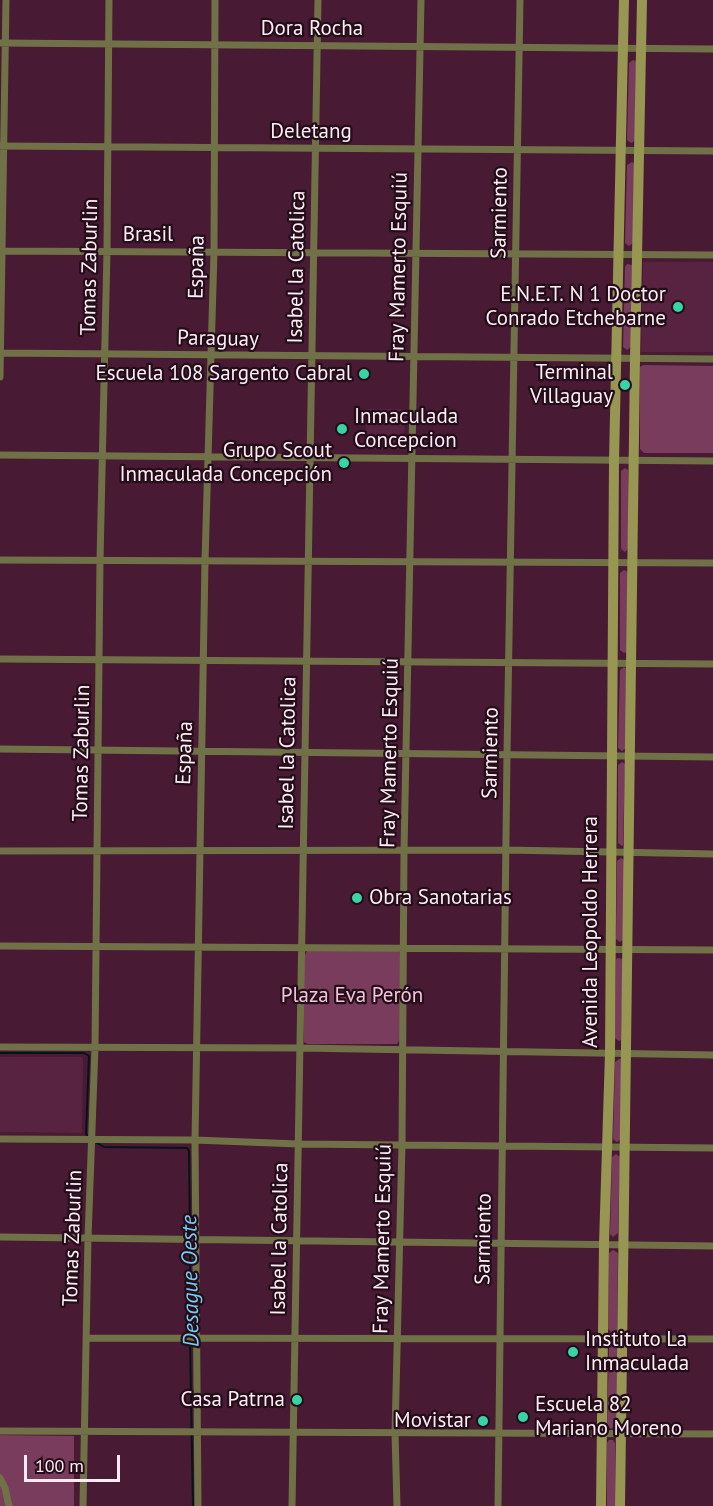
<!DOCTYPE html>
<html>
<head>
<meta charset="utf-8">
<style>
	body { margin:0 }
	#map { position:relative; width:713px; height:1506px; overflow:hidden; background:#481a34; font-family:"PT Sans",sans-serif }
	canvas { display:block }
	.scale { position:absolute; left:24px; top:1455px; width:96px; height:27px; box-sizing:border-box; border:3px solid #feebf4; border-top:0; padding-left:8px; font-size:18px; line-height:21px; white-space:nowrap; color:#feebf4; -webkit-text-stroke:4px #220d18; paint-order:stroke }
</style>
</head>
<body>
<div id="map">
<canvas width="713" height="1506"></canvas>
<div class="scale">100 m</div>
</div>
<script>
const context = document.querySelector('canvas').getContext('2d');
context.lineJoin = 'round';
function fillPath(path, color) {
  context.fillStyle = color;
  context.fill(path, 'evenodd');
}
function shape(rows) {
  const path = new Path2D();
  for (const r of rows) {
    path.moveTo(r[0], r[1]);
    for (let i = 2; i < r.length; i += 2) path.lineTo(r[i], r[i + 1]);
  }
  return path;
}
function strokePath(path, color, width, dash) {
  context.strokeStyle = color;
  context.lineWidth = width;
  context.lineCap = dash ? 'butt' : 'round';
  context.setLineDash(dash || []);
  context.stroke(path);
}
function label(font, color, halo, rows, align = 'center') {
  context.font = font + ' "PT Sans",sans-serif';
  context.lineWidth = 4.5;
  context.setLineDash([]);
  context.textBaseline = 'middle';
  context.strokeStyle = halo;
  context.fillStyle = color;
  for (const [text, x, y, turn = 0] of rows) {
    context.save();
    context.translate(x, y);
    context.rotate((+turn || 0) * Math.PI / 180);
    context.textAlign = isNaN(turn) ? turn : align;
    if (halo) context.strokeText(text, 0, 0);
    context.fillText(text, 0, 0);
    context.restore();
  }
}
fillPath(shape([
	[643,262,713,262,713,352,641,352],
	[366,409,405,409,404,449,366,449],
	[0,1057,83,1057,82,1133,0,1132]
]), '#572341');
fillPath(shape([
	[633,60,636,61,635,141,631,143,627,140,629,63],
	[632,162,635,164,633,243,629,246,625,243,627,165],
	[627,264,632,265,631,347,627,350,623,347,625,267],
	[643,365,713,366,713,453,644,453,640,449,640,367],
	[625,468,628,470,629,548,625,552,621,549,621,471],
	[624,570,628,572,627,652,624,653,620,650,620,573],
	[624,667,627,669,626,748,622,751,618,748,620,670],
	[622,762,625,764,623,845,622,846,618,843,618,765],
	[621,858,624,860,624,939,620,942,616,939,617,861],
	[308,949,398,950,401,954,400,1039,397,1044,308,1044,304,1042,304,957],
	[617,958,623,959,621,1040,619,1041,615,1038,616,960],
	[619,1059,621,1059,621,1139,617,1142,613,1139,615,1062],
	[616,1154,620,1157,618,1233,613,1237,610,1234,612,1157],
	[613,1250,618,1253,617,1330,612,1333,608,1329,609,1253],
	[613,1345,617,1348,616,1425,611,1429,607,1425,609,1348],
	[0,1435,74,1436,74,1506,0,1506],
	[609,1440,613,1440,615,1443,615,1506,607,1506,607,1443]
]), '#793c5d');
strokePath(shape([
	[0,1053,84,1053,89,1056,86,1134,89,1137],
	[97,1143,104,1147,187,1148,189,1151,190,1236],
	[190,1335,190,1242],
	[190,1341,193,1506]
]), '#04141b', 2);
strokePath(shape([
	[0,43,713,49],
	[0,146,713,151],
	[0,251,713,255],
	[0,353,713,359],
	[0,377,6,0],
	[0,455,713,461],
	[0,560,713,563],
	[0,659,713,664],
	[0,749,713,757],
	[0,851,507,850,713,854],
	[0,946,713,950],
	[0,1047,300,1048,713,1055],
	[0,1139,195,1140,298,1144,713,1148],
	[0,1237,713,1246],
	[86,1338,713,1339],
	[0,1431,713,1434],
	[0,1478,5,1488,9,1506],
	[83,1506,88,1238,95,1047,100,560,107,251,109,0],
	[198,1506,195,1140,205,561,214,252,215,0],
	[292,1506,318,0],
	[397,1506,395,1433,402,1144,404,851,421,0],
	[498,1506,507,754,520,0]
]), '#717147', 7);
strokePath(shape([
	[601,1506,604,1244,610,1053,614,461,624,0],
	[620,1506,635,359,642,0]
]), '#979652', 10);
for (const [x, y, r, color] of [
	[678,307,6,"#38d4a6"],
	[364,374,6,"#38d4a6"],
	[625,385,6,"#38d4a6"],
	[342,429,6,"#38d4a6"],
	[344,463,6,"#38d4a6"],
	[357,898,6,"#38d4a6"],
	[573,1352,6,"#38d4a6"],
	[297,1400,6,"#38d4a6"],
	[523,1417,6,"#38d4a6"],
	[483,1421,6,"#38d4a6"]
]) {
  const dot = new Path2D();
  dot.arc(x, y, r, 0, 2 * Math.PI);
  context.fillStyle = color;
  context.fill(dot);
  strokePath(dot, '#220d18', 2);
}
label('21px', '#feebf4', '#220d18', [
	["Dora Rocha",312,29],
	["Deletang",311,132],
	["Sarmiento",500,213,-89],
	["Brasil",148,235],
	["Tomas Zaburlin",90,267,-89],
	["España",197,267,-89],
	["Isabel la Catolica",297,267,-89],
	["Fray Mamerto Esquiú",399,267,-89],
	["Paraguay",218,339,1],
	["Tomas Zaburlin",82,753,-89],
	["España",185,753,-88],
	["Isabel la Catolica",288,753,-89],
	["Fray Mamerto Esquiú",390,753,-89],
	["Sarmiento",491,753,-89],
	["Avenida Leopoldo Herrera",591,932,-90],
	["Tomas Zaburlin",73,1238,-88],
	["Isabel la Catolica",280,1239,-89],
	["Fray Mamerto Esquiú",383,1239,-89],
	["Sarmiento",484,1239,-89]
]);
label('21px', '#feebf4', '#220d18', [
	["E.N.E.T. N 1 Doctor",666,295],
	["Conrado Etchebarne",666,319],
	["Terminal",613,373],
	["Villaguay",613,397],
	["Escuela 108 Sargento Cabral",352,374],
	["Inmaculada",354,417,"left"],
	["Concepcion",354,441,"left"],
	["Grupo Scout",332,451],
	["Inmaculada Concepción",332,475],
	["Obra Sanotarias",369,898,"left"],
	["Instituto La",585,1340,"left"],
	["Inmaculada",585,1364,"left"],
	["Casa Patrna",285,1400],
	["Escuela 82",535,1405,"left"],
	["Mariano Moreno",535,1429,"left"],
	["Movistar",471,1421]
], 'right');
label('21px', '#f3c1d9', '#220d18', [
	["Plaza Eva Perón",352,996]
]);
label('italic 22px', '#77ccf1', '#220d18', [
	["Desague Oeste",191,1281,-91]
]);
</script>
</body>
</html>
